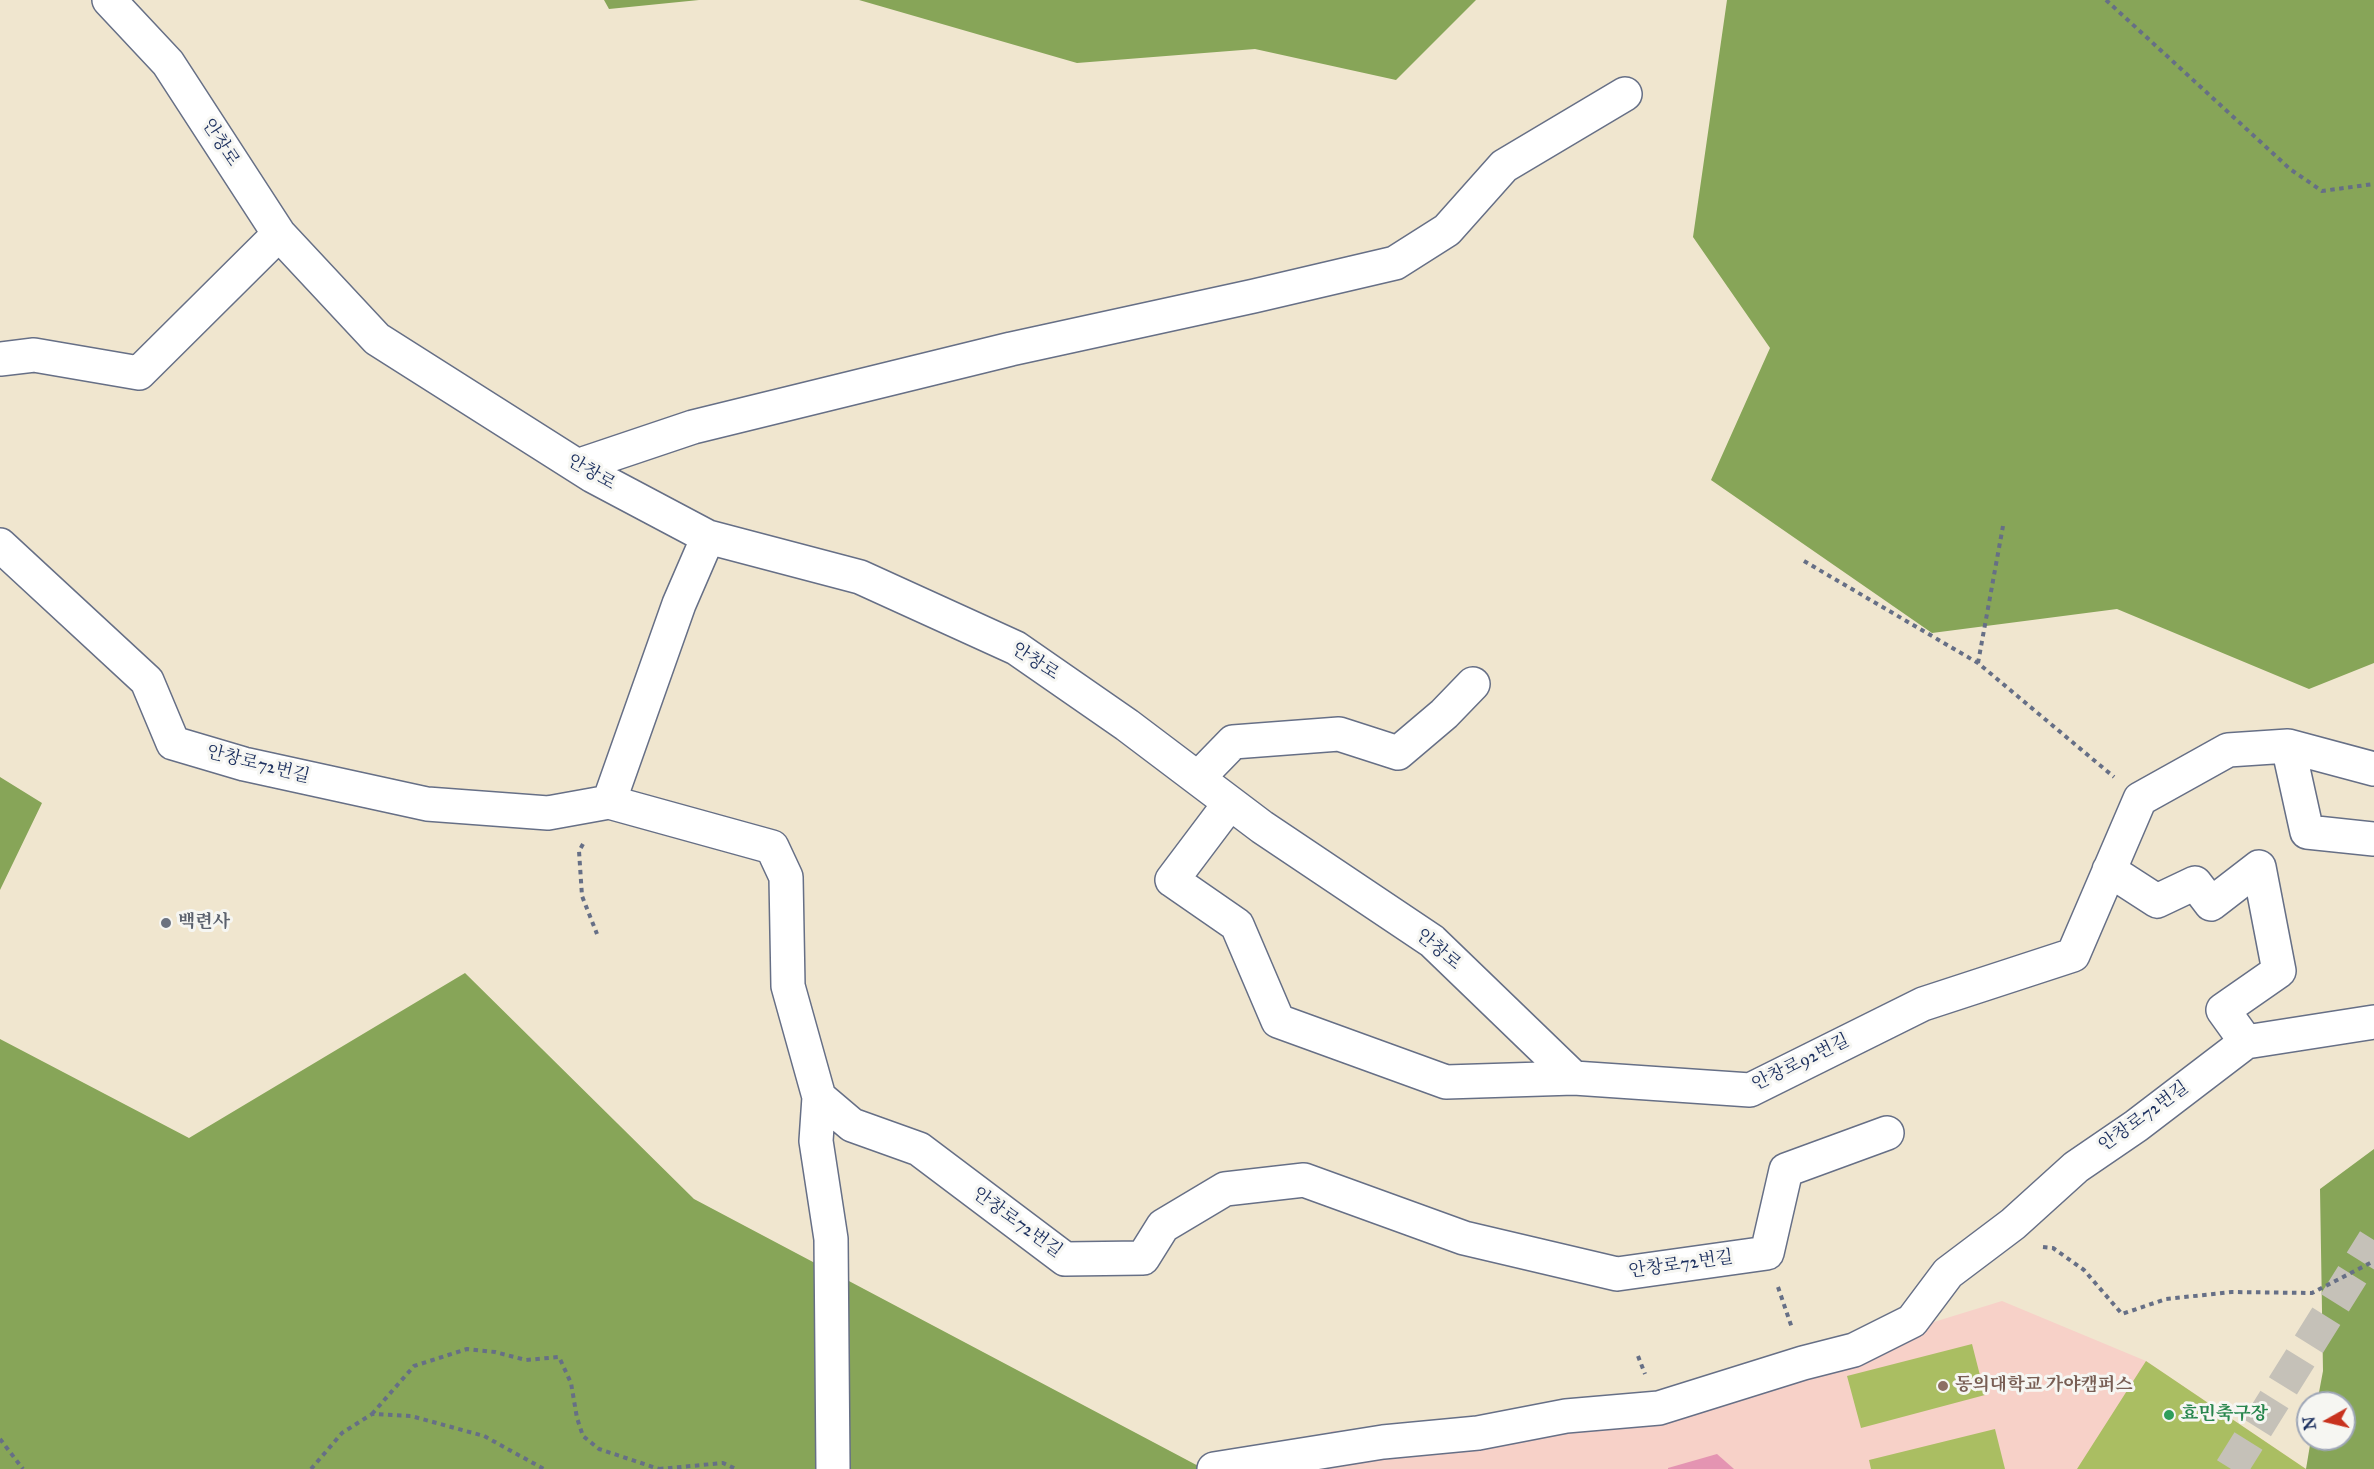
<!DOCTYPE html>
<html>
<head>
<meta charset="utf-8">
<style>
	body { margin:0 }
	#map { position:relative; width:2374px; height:1469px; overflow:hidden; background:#f0e6cf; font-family:"IM FELL Great Primer",serif }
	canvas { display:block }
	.north { position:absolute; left:2296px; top:1391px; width:60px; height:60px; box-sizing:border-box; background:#f6f6f2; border:2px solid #9ea6b7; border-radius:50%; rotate:262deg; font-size:16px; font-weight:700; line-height:24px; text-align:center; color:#1b2f5e }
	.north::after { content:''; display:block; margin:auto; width:21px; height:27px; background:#c8321e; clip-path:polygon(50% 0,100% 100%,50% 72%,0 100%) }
</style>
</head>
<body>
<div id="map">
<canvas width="2374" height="1469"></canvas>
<div class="north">N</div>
</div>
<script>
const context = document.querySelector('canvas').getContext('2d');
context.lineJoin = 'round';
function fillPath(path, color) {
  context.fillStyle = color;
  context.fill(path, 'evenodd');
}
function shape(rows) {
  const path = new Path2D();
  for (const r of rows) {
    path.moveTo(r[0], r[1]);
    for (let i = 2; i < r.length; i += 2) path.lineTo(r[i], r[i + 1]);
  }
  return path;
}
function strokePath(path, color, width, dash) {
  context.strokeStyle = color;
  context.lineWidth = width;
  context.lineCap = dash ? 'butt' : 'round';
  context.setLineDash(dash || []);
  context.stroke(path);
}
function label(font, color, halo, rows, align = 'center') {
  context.font = font + ' "IM FELL Great Primer","Noto Serif KR",serif';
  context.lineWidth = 6;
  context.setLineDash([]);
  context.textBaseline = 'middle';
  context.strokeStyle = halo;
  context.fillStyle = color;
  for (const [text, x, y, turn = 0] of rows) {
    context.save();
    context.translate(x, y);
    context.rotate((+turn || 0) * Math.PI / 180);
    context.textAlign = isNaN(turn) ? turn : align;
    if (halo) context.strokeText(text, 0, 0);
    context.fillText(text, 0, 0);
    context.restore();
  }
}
fillPath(shape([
	[2002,1301,2146,1361,2306,1469,1309,1469,1329,1462,1331,1431,1404,1429,1604,1410,1804,1362]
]), '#f7d1c8');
fillPath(shape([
	[1972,1344,1985,1395,1861,1428,1847,1376],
	[2146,1361,2306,1469,2077,1469],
	[1995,1429,2005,1469,1871,1469,1869,1460]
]), '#aabe62');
fillPath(shape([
	[604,0,699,0,609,9],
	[859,0,1476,0,1396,80,1255,49,1077,63],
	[1727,0,2374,0,2374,663,2309,689,2117,609,1932,633,1711,480,1770,348,1693,237],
	[0,777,42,803,0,890],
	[465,973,694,1199,1204,1469,0,1469,0,1039,189,1138],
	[2374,1149,2374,1469,2306,1469,2311,1439,2344,1439,2344,1403,2317,1403,2323,1371,2320,1189]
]), '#87a558');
fillPath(shape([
	[1717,1454,1734,1469,1668,1469,1668,1468]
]), '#e494b2');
strokePath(shape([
	[2231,1469,2374,1240]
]), '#c5c1b8', 33, [33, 16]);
const minor = shape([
	[109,0,168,63,279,234,377,339,593,476,708,537,860,577,1016,648,1127,725,1262,827,1432,941,1574,1078],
	[0,359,34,355,139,373,279,234],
	[577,466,693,427,1011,349,1254,296,1395,263,1447,230,1504,166,1625,94],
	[708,537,679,604,609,802,772,847,786,877,788,986,819,1097,816,1141,831,1239,833,1469],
	[0,545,147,681,173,743,244,764,427,804,548,813,609,802],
	[2288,746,2307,832,2374,839],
	[1198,778,1233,742,1339,734,1398,753,1444,714,1473,684],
	[1230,803,1172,880,1237,925,1278,1021,1446,1082,1574,1078,1750,1090,1923,1004,2073,955,2140,799,2228,750,2288,746,2374,769],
	[2109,870,2157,901,2195,883,2211,904,2259,867,2279,971,2223,1010,2246,1042],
	[819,1097,852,1125,919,1149,1065,1259,1143,1258,1163,1226,1225,1189,1304,1180,1464,1238,1617,1274,1767,1253,1786,1170,1887,1133],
	[1214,1469,1383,1442,1478,1433,1566,1416,1659,1408,1803,1363,1854,1350,1912,1321,1948,1273,2013,1224,2076,1167,2136,1126,2246,1042,2374,1022]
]);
strokePath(minor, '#666f86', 36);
strokePath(shape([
	[2106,0,2290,169,2322,191,2374,184],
	[1804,561,1978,663,2114,777],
	[1978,663,2003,526],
	[583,844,579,851,582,896,597,934],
	[2043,1247,2053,1248,2084,1270,2122,1314,2166,1299,2232,1292,2312,1293,2374,1261],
	[1778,1287,1792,1328],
	[1638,1356,1645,1374],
	[372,1414,414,1366,467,1349,495,1352,526,1360,559,1357,571,1383,577,1418,583,1436,599,1449,659,1469],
	[0,1439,23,1469],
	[311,1469,342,1433,372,1414,411,1416,484,1436,544,1469],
	[659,1469,723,1463,736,1469]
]), '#666f86', 4, [4.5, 4.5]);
strokePath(minor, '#fff', 33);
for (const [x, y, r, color] of [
	[166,923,6,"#6b7280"],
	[1943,1386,6,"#8d6e63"],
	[2169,1415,6,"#2e9e5b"]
]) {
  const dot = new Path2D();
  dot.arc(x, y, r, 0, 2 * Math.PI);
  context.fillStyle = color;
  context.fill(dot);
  strokePath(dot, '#f6f6f2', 2);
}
label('18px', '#1b2f5e', '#f6f6f2', [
	["안창로",220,143,57],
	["안창로",591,473,30],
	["안창로",1035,662,33],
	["안창로72번길",258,765,14],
	["안창로",1438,950,40],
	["안창로92번길",1801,1063,-26],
	["안창로72번길",2144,1117,-36],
	["안창로72번길",1017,1223,36],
	["안창로72번길",1681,1265,-8]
]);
label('bold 18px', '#5b616d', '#f6f6f2', [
	["백련사",178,923]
], 'left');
label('bold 18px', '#785e54', '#f6f6f2', [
	["동의대학교 가야캠퍼스",1955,1386]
], 'left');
label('bold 18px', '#27864d', '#f6f6f2', [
	["효민축구장",2181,1415]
], 'left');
</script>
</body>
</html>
